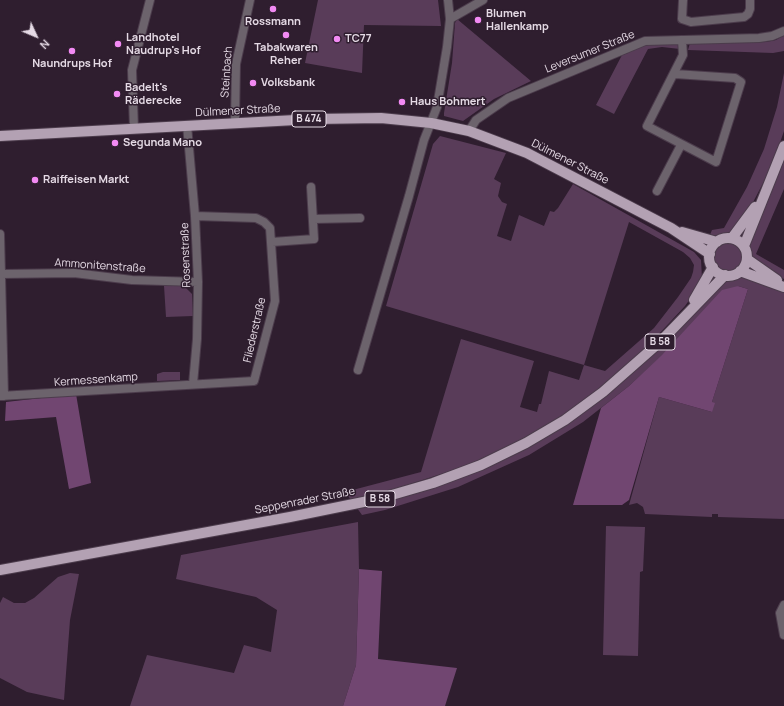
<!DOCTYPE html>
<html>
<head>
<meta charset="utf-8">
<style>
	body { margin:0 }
	#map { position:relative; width:784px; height:706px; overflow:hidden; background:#2f1e2f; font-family:Manrope,sans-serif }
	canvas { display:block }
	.north { position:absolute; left:16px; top:16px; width:40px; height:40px; -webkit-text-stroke:3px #2f1e2f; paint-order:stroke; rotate:134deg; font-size:11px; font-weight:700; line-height:16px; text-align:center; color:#e5dae5 }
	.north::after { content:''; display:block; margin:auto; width:14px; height:18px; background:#e5dae5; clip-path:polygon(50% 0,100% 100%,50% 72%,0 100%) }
</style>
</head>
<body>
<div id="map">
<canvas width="784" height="706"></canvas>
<div class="north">N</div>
</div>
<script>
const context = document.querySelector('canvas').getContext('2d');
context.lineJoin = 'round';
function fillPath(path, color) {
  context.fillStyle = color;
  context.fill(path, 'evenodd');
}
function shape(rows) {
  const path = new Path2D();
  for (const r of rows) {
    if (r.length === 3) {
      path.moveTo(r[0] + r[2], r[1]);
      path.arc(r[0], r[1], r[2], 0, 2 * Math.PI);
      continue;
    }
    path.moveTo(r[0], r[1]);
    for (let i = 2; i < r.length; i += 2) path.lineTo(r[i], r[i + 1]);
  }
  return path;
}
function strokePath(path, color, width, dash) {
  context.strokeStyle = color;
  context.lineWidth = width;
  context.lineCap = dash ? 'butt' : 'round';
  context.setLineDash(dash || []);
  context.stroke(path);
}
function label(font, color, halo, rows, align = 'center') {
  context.font = font + ' Manrope,sans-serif';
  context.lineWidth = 3;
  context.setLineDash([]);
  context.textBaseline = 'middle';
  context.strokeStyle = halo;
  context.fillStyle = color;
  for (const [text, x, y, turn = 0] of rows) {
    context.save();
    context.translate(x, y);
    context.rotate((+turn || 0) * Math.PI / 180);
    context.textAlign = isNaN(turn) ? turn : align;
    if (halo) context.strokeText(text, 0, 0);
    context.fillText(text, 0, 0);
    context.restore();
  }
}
fillPath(shape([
	[318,0,438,0,441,26,364,25,362,73,305,63],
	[457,19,531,81,494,99,463,121,444,116,444,113,452,63,455,23],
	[784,35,784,51,773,53,688,50,690,43,766,42,776,40],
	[674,42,680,44,680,49,662,47,648,49,614,114,596,105,622,55,628,53,631,49,656,43],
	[784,73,784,131,772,166,750,208,732,232,709,237,712,230,724,228,747,187,764,149,777,107],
	[440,136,506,153,494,179,501,183,498,196,502,202,507,204,497,236,511,241,519,215,544,226,550,211,554,212,558,208,573,184,694,252,701,260,702,278,695,292,685,306,644,350,597,390,559,418,518,442,463,467,385,492,351,500,345,492,421,472,461,339,534,361,520,407,537,412,539,404,541,404,549,371,579,380,584,365,386,306,433,144],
	[629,222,683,252,690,258,694,265,693,272,691,278,678,297,654,328,605,371,584,365],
	[784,159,784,189,756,254,784,270,784,279,758,264,752,257,749,243],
	[728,257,14],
	[745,276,784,291,784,519,718,517,718,514,712,514,712,517,645,514,643,507,637,503,629,505,659,397,712,412,712,402,748,289,738,286,629,386,583,422,529,455,458,487,385,510,362,515,357,508,446,483,611,391,654,353,724,280],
	[164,286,184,286,192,294,193,316,166,317],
	[163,372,180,372,180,380,157,381,157,374],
	[358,522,359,569,356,665,343,706,130,706,147,655,234,673,244,645,271,652,277,610,256,597,176,579,181,555],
	[606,526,645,527,643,571,640,572,638,656,603,655],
	[70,573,79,574,70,620,64,700,27,692,0,678,0,603,3,597,14,603,25,603,34,598,58,577]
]), '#593c59');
fillPath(shape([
	[738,286,748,289,712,402,715,403,712,412,659,397,629,500,622,505,573,505,601,408,629,386,662,355,722,290],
	[76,394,91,483,69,489,56,417,5,421,6,402],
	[359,569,382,571,378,659,457,668,445,706,343,706,356,665]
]), '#714671');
const minor = shape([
	[683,0,682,19,691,22,744,17,748,14,750,9,750,0],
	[450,19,483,0],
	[675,74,735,78,741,82,716,162,647,126,683,55,682,40],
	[235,122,236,64,250,0],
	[187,125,195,216,198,282,197,339,193,384],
	[134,129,132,70,150,0],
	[469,131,476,120,508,98,645,41,759,38,772,36,784,31],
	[657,191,681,145],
	[313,219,360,218],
	[0,234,4,396],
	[272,242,314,239,311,187],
	[0,274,74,273,132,280,198,282],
	[358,370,409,196,424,140,437,107,447,47,450,19,448,0],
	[0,396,254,381,275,301,270,228,264,222,256,218,195,216],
	[784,605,780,613,784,635]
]);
const primary = shape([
	[0,136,314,119,381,118,431,123,469,131,527,153,671,228,710,254],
	[682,232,717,242],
	[732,238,755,207],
	[728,257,19],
	[744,246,784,146],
	[747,259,777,280],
	[740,271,784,287],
	[694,300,713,267],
	[0,570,290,517,378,499,433,483,481,465,526,443,565,420,603,392,661,341,725,275]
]);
strokePath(minor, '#4c3c4c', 10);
strokePath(primary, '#4c3c4c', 12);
strokePath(minor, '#6c636c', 8);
strokePath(primary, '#b3a1b3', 10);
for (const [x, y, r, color] of [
	[273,9,4,"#f28af3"],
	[478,20,4,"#f28af3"],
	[286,35,4,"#f28af3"],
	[337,39,4,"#f28af3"],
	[118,44,4,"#f28af3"],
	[72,51,4,"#f28af3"],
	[253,83,4,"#f28af3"],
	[117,94,4,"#f28af3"],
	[402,102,4,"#f28af3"],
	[115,143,4,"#f28af3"],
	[35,180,4,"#f28af3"]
]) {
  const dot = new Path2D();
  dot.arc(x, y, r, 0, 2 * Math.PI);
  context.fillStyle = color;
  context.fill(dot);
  strokePath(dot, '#2f1e2f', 1.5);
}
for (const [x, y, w] of [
	[309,119,34],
	[660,342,30],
	[380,499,30]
]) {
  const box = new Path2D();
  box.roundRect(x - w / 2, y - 8, w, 16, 3);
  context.fillStyle = '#2f1e2f';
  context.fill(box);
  strokePath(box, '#e5dae5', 1);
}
label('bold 10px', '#e5dae5', null, [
	["B 474",309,119],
	["B 58",660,342],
	["B 58",380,499]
]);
label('bold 11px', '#e5dae5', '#2f1e2f', [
	["Blumen",486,14],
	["Hallenkamp",486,27],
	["Rossmann",273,22,"center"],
	["Landhotel",126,38],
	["Naudrup's Hof",126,51],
	["TC77",345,39],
	["Tabakwaren",286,48,"center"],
	["Reher",286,61,"center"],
	["Naundrups Hof",72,64,"center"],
	["Volksbank",261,83],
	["Badelt's",125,88],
	["Räderecke",125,101],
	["Haus Bohmert",410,102],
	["Segunda Mano",123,143],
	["Raiffeisen Markt",43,180]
], 'left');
label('11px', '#e5dae5', '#2f1e2f', [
	["Leversumer Straße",590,52,-22],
	["Steinbach",227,72,-86],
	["Dülmener Straße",238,111,-3],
	["Dülmener Straße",570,162,27],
	["Rosenstraße",186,255,-92],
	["Ammonitenstraße",100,266,4],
	["Fliederstraße",255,330,-77],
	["Kermessenkamp",96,380,-4],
	["Seppenrader Straße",305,501,-11]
]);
</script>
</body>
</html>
